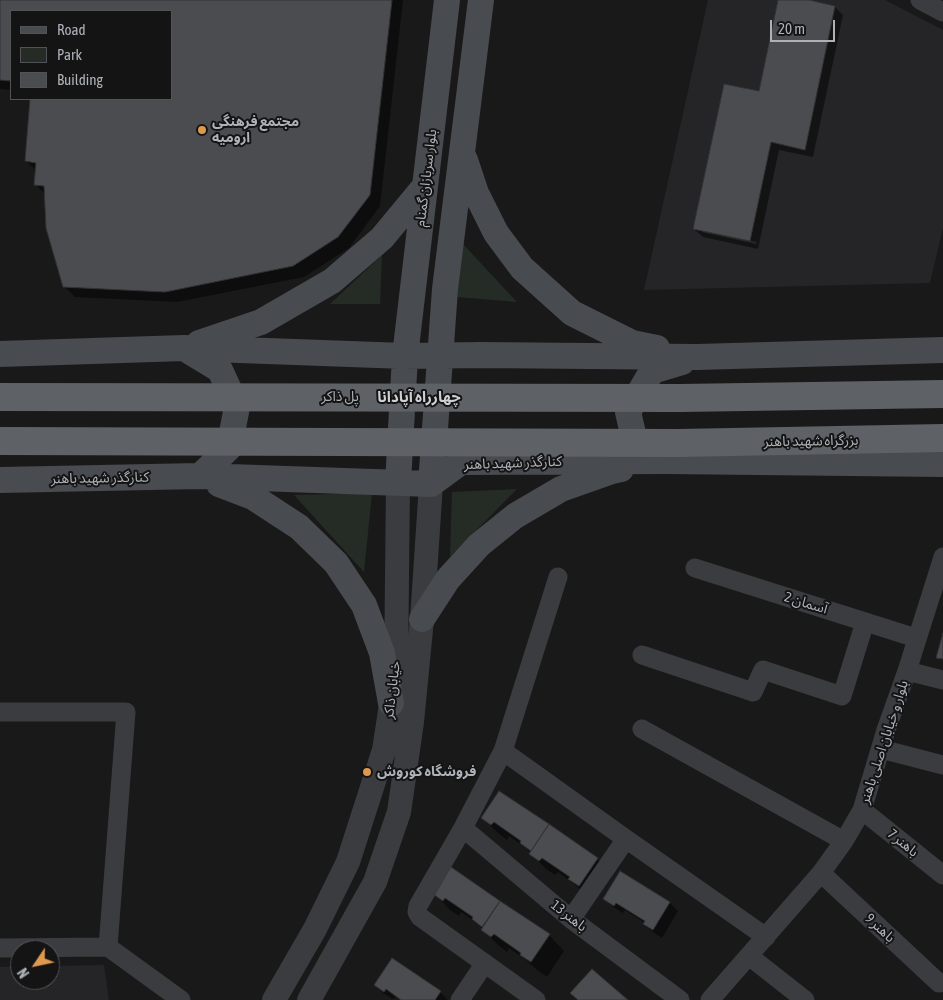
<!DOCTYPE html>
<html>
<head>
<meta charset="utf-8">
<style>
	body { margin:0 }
	#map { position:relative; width:943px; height:1000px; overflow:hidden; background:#19191a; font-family:"Asap Condensed",sans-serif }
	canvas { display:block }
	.legend { position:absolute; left:10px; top:10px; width:162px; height:90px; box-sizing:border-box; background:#141415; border:1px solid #515356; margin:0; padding:6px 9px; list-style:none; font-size:15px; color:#adb2b8 }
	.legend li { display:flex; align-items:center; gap:10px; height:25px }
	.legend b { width:25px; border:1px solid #515356 }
	.north { position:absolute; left:10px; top:940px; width:50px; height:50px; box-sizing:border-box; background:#141415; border:1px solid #515356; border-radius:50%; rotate:236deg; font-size:14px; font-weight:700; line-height:20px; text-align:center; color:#adb2b8 }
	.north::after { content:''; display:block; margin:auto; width:18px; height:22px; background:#dd994e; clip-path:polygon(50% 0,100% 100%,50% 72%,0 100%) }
	.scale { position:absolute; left:770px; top:20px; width:65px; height:22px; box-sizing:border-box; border:2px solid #adb2b8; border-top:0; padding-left:6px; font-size:15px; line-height:18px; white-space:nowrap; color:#adb2b8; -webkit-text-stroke:4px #141415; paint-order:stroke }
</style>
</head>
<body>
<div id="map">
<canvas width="943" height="1000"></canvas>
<ul class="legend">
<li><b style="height:6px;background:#484b4f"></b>Road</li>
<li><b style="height:14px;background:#252c25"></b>Park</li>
<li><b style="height:14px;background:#4b4c4f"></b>Building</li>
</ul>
<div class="north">N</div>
<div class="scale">20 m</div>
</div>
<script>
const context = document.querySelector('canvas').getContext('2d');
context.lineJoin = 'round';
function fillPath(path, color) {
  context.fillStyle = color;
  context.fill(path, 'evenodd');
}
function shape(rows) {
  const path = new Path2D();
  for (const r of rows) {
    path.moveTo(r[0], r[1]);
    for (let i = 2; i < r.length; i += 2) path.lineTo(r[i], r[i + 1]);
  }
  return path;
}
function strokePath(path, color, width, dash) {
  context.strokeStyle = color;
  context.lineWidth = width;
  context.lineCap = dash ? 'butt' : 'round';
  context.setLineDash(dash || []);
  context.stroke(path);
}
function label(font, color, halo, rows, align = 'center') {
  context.font = font + ' "Asap Condensed","Noto Sans Arabic",sans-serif';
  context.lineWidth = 4;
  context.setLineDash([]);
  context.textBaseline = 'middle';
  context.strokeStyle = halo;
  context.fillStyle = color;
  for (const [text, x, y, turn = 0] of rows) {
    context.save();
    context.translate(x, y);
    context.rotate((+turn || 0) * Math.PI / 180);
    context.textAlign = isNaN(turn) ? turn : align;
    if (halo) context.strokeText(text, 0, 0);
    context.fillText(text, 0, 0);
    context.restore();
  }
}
fillPath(shape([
	[708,0,885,0,943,30,943,228,930,283,644,290],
	[104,965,109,1000,0,1000,0,967,20,966,20,980,50,980,50,966]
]), '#252527');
fillPath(shape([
	[462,243,517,302,457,297],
	[382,255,380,304,330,304],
	[517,489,450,557,452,492],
	[372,493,364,572,294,495]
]), '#252c25');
fillPath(shape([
	[0,0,403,0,380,206,349,248,304,277,177,302,75,297,64,286,46,195,35,184,37,171,26,161,31,99,171,99,171,11,11,11,11,90,0,89],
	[780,0,803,0,835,7,843,15,813,157,779,150,758,249,703,237,694,229,760,93],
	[702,230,757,242,756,244,702,232],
	[500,793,597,859,613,875,595,901,585,894,573,883,558,872,555,875,546,869,525,847,509,836,507,840,498,833,483,818],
	[452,869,549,935,564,951,547,977,537,970,525,959,509,948,507,952,498,945,477,923,461,912,459,916,450,910,435,894],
	[621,873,670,903,678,911,662,938,653,932,644,924,645,923,625,910,623,913,613,907,605,899],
	[375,985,440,992,448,1000,400,1000,395,997,393,999,383,993]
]), '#0007');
const building = shape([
	[0,0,392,0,370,195,338,237,293,266,165,292,63,287,46,228,44,186,34,185,36,163,25,161,30,99,171,99,171,11,11,11,11,81,0,80,0,0],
	[778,0,809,0,835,6,805,150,771,142,750,241,693,229,724,84,759,91,778,0],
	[943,633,943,659,936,658,943,633],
	[499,791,549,824,531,851,520,843,521,841,494,822,491,825,481,818,499,791],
	[549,824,598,858,579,886,568,879,570,877,542,858,539,861,529,854,549,824],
	[451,867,500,901,482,927,472,919,473,917,445,898,443,901,433,894,451,867],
	[620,871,670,902,653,930,643,924,645,921,616,903,614,906,603,899,620,871],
	[500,901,550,934,531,962,520,955,521,953,494,934,491,937,481,930,500,901],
	[392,958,441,991,435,1000,401,1000,386,989,384,992,374,985,392,958],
	[592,969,628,1000,578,1000,570,993,592,969]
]);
fillPath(building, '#4b4c4f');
strokePath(building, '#333336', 1);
strokePath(shape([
	[920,0,943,12],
	[695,568,916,638],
	[642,655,753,692,763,670,842,696,865,622],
	[907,671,943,680],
	[0,712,126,712,108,947],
	[642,729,844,841],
	[881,749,943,765],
	[503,751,626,839,766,937],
	[862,810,943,875],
	[463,828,571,919,680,1000],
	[821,873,939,983],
	[571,919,626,839],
	[0,948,108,947,181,1000],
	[749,956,805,1000],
	[460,1000,485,963],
	[536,1000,420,917,417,912,418,906,463,828,503,751,558,577],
	[710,1000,821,873,844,841,862,810,886,730,907,671,943,557]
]), '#3a3c3f', 19);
strokePath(shape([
	[274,1000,315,929,348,862,384,750,396,672,398,483],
	[309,1000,375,882,399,812,412,722,422,619,431,484]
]), '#3a3c3f', 24);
strokePath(shape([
	[465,160,476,193,496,233,522,268,572,313,632,343,657,348],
	[199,343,261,322,332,281,382,238,425,186],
	[187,350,220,370,237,407,229,448,200,476],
	[0,354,184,348,405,356,481,355,697,357,943,350],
	[644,459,639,459,628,412,652,371,682,362],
	[0,480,200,476,431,484,461,462,666,461,943,464],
	[398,483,405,356,447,0],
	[219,484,253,497,299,527,336,563,364,605,382,653,391,703],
	[431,484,445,289,481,0],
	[422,619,448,579,479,545,515,516,561,489,612,471,621,469]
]), '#484b4f', 26);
strokePath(shape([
	[680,398,943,394],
	[679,443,943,438]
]), '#5e6266', 28);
strokePath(shape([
	[0,397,680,398],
	[0,441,679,443]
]), '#5e6266', 28);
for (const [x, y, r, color] of [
	[202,130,5,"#dd994e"],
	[367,772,5,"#dd994e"]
]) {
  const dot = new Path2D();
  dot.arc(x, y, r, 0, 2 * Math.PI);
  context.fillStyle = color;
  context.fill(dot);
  strokePath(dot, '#141415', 2);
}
label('bold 14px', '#adb2b8', '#141415', [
	["مجتمع فرهنگی",212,122],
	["ارومیه",212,138],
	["فروشگاه کوروش",377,772]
], 'left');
label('14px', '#adb2b8', '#141415', [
	["بلوار سربازان گمنام",426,178,-83],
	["پل ذاکر",340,397],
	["بزرگراه شهید باهنر",811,441,-1],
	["کنارگذر شهید باهنر",513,463,-2],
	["کنارگذر شهید باهنر",100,478,-1],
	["آسمان 2",806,603,17],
	["خیابان ذاکر",392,690,-83],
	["بلوار و خیابان اصلی باهنر",884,742,-72],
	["باهنر 7",903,843,39],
	["باهنر 13",569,916,38],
	["باهنر 9",880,928,43]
]);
label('bold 15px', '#cdd0d5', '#141415', [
	["چهارراه آپادانا",419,397]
]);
</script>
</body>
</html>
